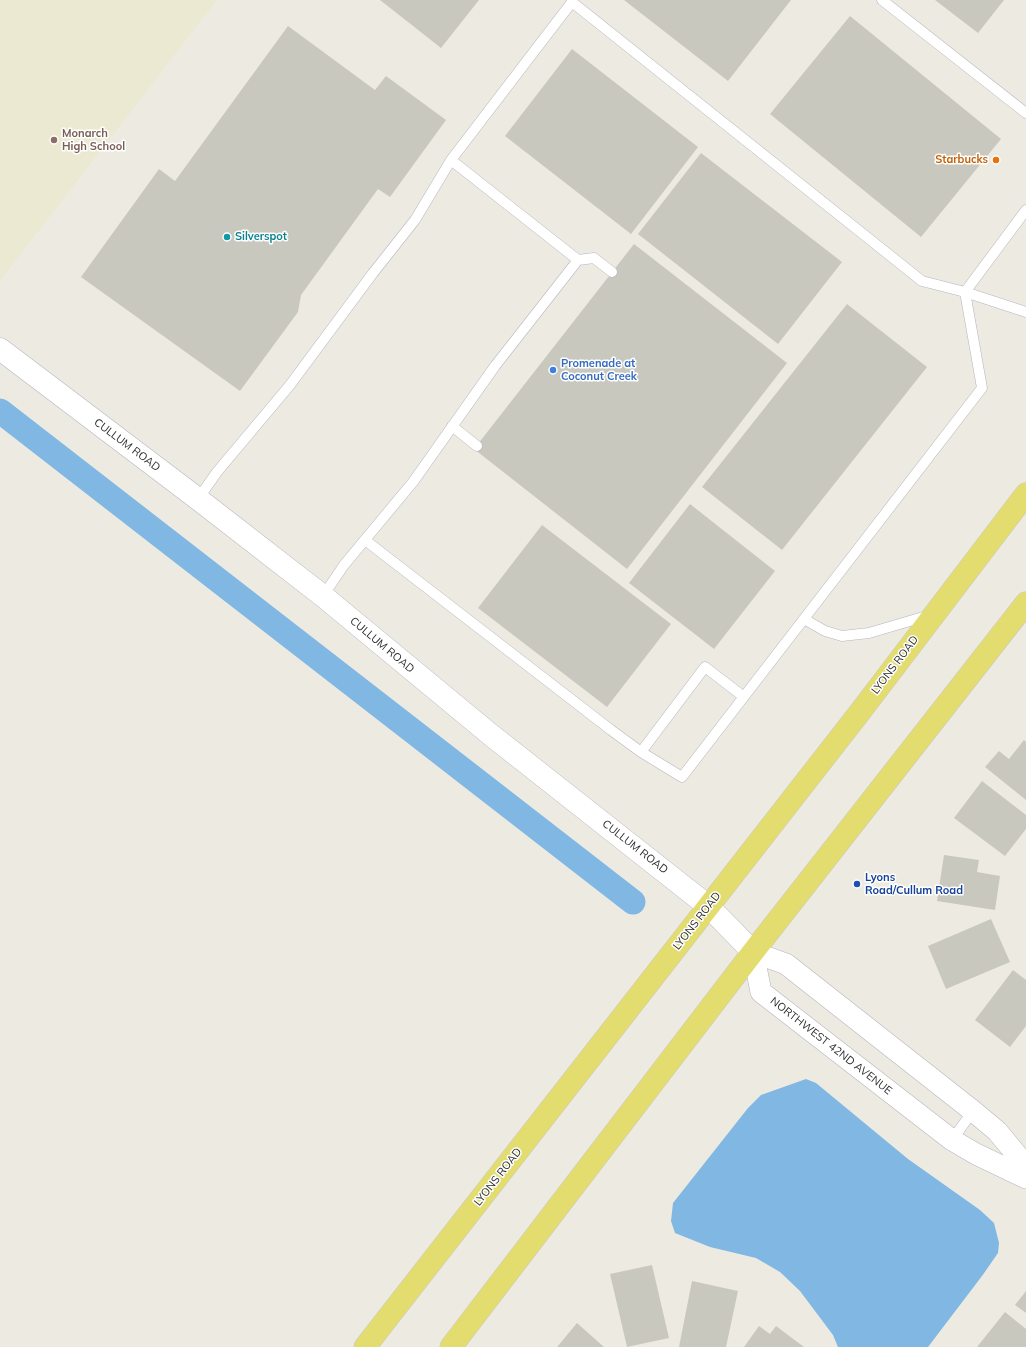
<!DOCTYPE html>
<html>
<head>
<meta charset="utf-8">
<style>
	body { margin:0 }
	canvas { display:block; background:#edeae1 }
</style>
</head>
<body>
<canvas width="1026" height="1347"></canvas>
<script>
const context = document.querySelector('canvas').getContext('2d');
context.lineJoin = 'round';
function fillPath(path, color) {
  context.fillStyle = color;
  context.fill(path, 'evenodd');
}
function shape(rows) {
  const path = new Path2D();
  for (const r of rows) {
    path.moveTo(r[0], r[1]);
    for (let i = 2; i < r.length; i += 2) path.lineTo(r[i], r[i + 1]);
  }
  return path;
}
function strokePath(path, color, width, dash) {
  context.strokeStyle = color;
  context.lineWidth = width;
  context.lineCap = dash ? 'butt' : 'round';
  context.setLineDash(dash || []);
  context.stroke(path);
}
function label(font, color, halo, rows, align = 'center') {
  context.font = font + ' Mulish,sans-serif';
  context.lineWidth = 3;
  context.setLineDash([]);
  context.textBaseline = 'middle';
  context.strokeStyle = halo;
  context.fillStyle = color;
  for (const [text, x, y, turn = 0] of rows) {
    context.save();
    context.translate(x, y);
    context.rotate((+turn || 0) * Math.PI / 180);
    context.textAlign = isNaN(turn) ? turn : align;
    if (halo) context.strokeText(text, 0, 0);
    context.fillText(text, 0, 0);
    context.restore();
  }
}
fillPath(shape([
	[0,0,217,0,0,281]
]), '#ece9d3');
fillPath(shape([
	[806,1079,816,1083,908,1159,980,1210,994,1223,999,1243,998,1253,982,1276,928,1347,838,1347,833,1335,800,1291,780,1272,756,1258,710,1247,675,1233,671,1221,673,1203,748,1108,761,1095]
]), '#80b7e3');
strokePath(shape([
	[0,411,633,902]
]), '#80b7e3', 25);
fillPath(shape([
	[380,0,479,0,441,48],
	[624,0,791,0,728,81],
	[935,0,1004,0,978,33],
	[850,16,1001,139,921,237,770,114],
	[288,26,375,90,386,76,446,120,390,197,378,189,301,295,298,312,240,391,81,277,159,169,175,181],
	[572,49,698,147,631,234,505,136],
	[701,153,842,262,778,344,638,234],
	[634,244,787,363,627,569,474,449],
	[847,304,927,367,782,550,702,487],
	[690,504,775,571,714,649,629,583],
	[542,525,671,624,607,707,478,608],
	[1024,740,1026,742,1026,800,985,767,999,751,1009,759],
	[982,781,1026,815,1026,829,1005,856,954,818],
	[944,855,979,860,977,872,1000,876,995,910,937,901],
	[991,919,1010,962,946,989,928,946],
	[1013,970,1026,980,1026,1026,1010,1047,975,1020],
	[652,1265,669,1338,627,1347,610,1274],
	[692,1281,738,1291,726,1347,679,1347],
	[1026,1291,1026,1313,1015,1305],
	[1005,1312,1026,1329,1026,1347,977,1347],
	[577,1323,604,1347,557,1347],
	[759,1326,770,1334,776,1326,804,1347,744,1347]
]), '#c9c8bf');
const service = shape([
	[572,0,572,2,922,281,965,292,1026,312],
	[882,0,1026,113],
	[578,260,594,258,612,272],
	[452,426,477,446],
	[198,499,217,472,290,385,373,273,415,220,451,160],
	[365,540,611,730,641,752,682,777,982,388,965,292,1026,210],
	[323,596,344,565,413,482,495,366,578,260,451,160,572,2],
	[804,619,825,631,842,636,869,633,930,615],
	[641,752,705,667,744,697],
	[952,1140,973,1111]
]);
const minor = shape([
	[753,952,761,992,952,1140,976,1154,1026,1178],
	[753,952,786,964,973,1111,997,1131,1026,1166]
]);
const tertiary = shape([
	[0,349,198,499,323,596,491,735,708,906,753,952]
]);
const primary = shape([
	[365,1347,860,712,1026,494],
	[451,1347,753,952,1026,603]
]);
strokePath(service, '#b5b5bf', 11);
strokePath(minor, '#b5b5bf', 22);
strokePath(tertiary, '#b5b5bf', 23);
strokePath(primary, '#c8c8c8', 23);
strokePath(service, '#fff', 10);
strokePath(minor, '#fff', 21);
strokePath(tertiary, '#fff', 22);
strokePath(primary, '#e3dd70', 22);
for (const [x, y, r, color] of [
	[54,140,4,"#8d6e63"],
	[996,160,4,"#e8710a"],
	[227,237,4,"#0f9aa8"],
	[553,370,4,"#3f7fe0"],
	[857,884,4,"#1a4fb4"]
]) {
  const dot = new Path2D();
  dot.arc(x, y, r, 0, 2 * Math.PI);
  context.fillStyle = color;
  context.fill(dot);
  strokePath(dot, '#fff', 1.5);
}
label('bold 11px', '#785e54', '#fff', [
	["Monarch",62,134],
	["High School",62,147]
], 'left');
label('bold 11px', '#c56008', '#fff', [
	["Starbucks",988,160]
], 'right');
label('bold 11px', '#0d838f', '#fff', [
	["Silverspot",235,237]
], 'left');
label('bold 11px', '#366cbe', '#fff', [
	["Promenade at",561,364],
	["Coconut Creek",561,377]
], 'left');
label('11px', '#2d2d2d', '#fff', [
	["CULLUM ROAD",127,445,37],
	["CULLUM ROAD",382,645,40],
	["LYONS ROAD",895,665,-53],
	["CULLUM ROAD",635,847,38],
	["LYONS ROAD",697,921,-52],
	["NORTHWEST 42ND AVENUE",831,1046,38],
	["LYONS ROAD",498,1177,-52]
]);
label('bold 11px', '#164399', '#fff', [
	["Lyons",865,878],
	["Road/Cullum Road",865,891]
], 'left');
</script>
</body>
</html>
